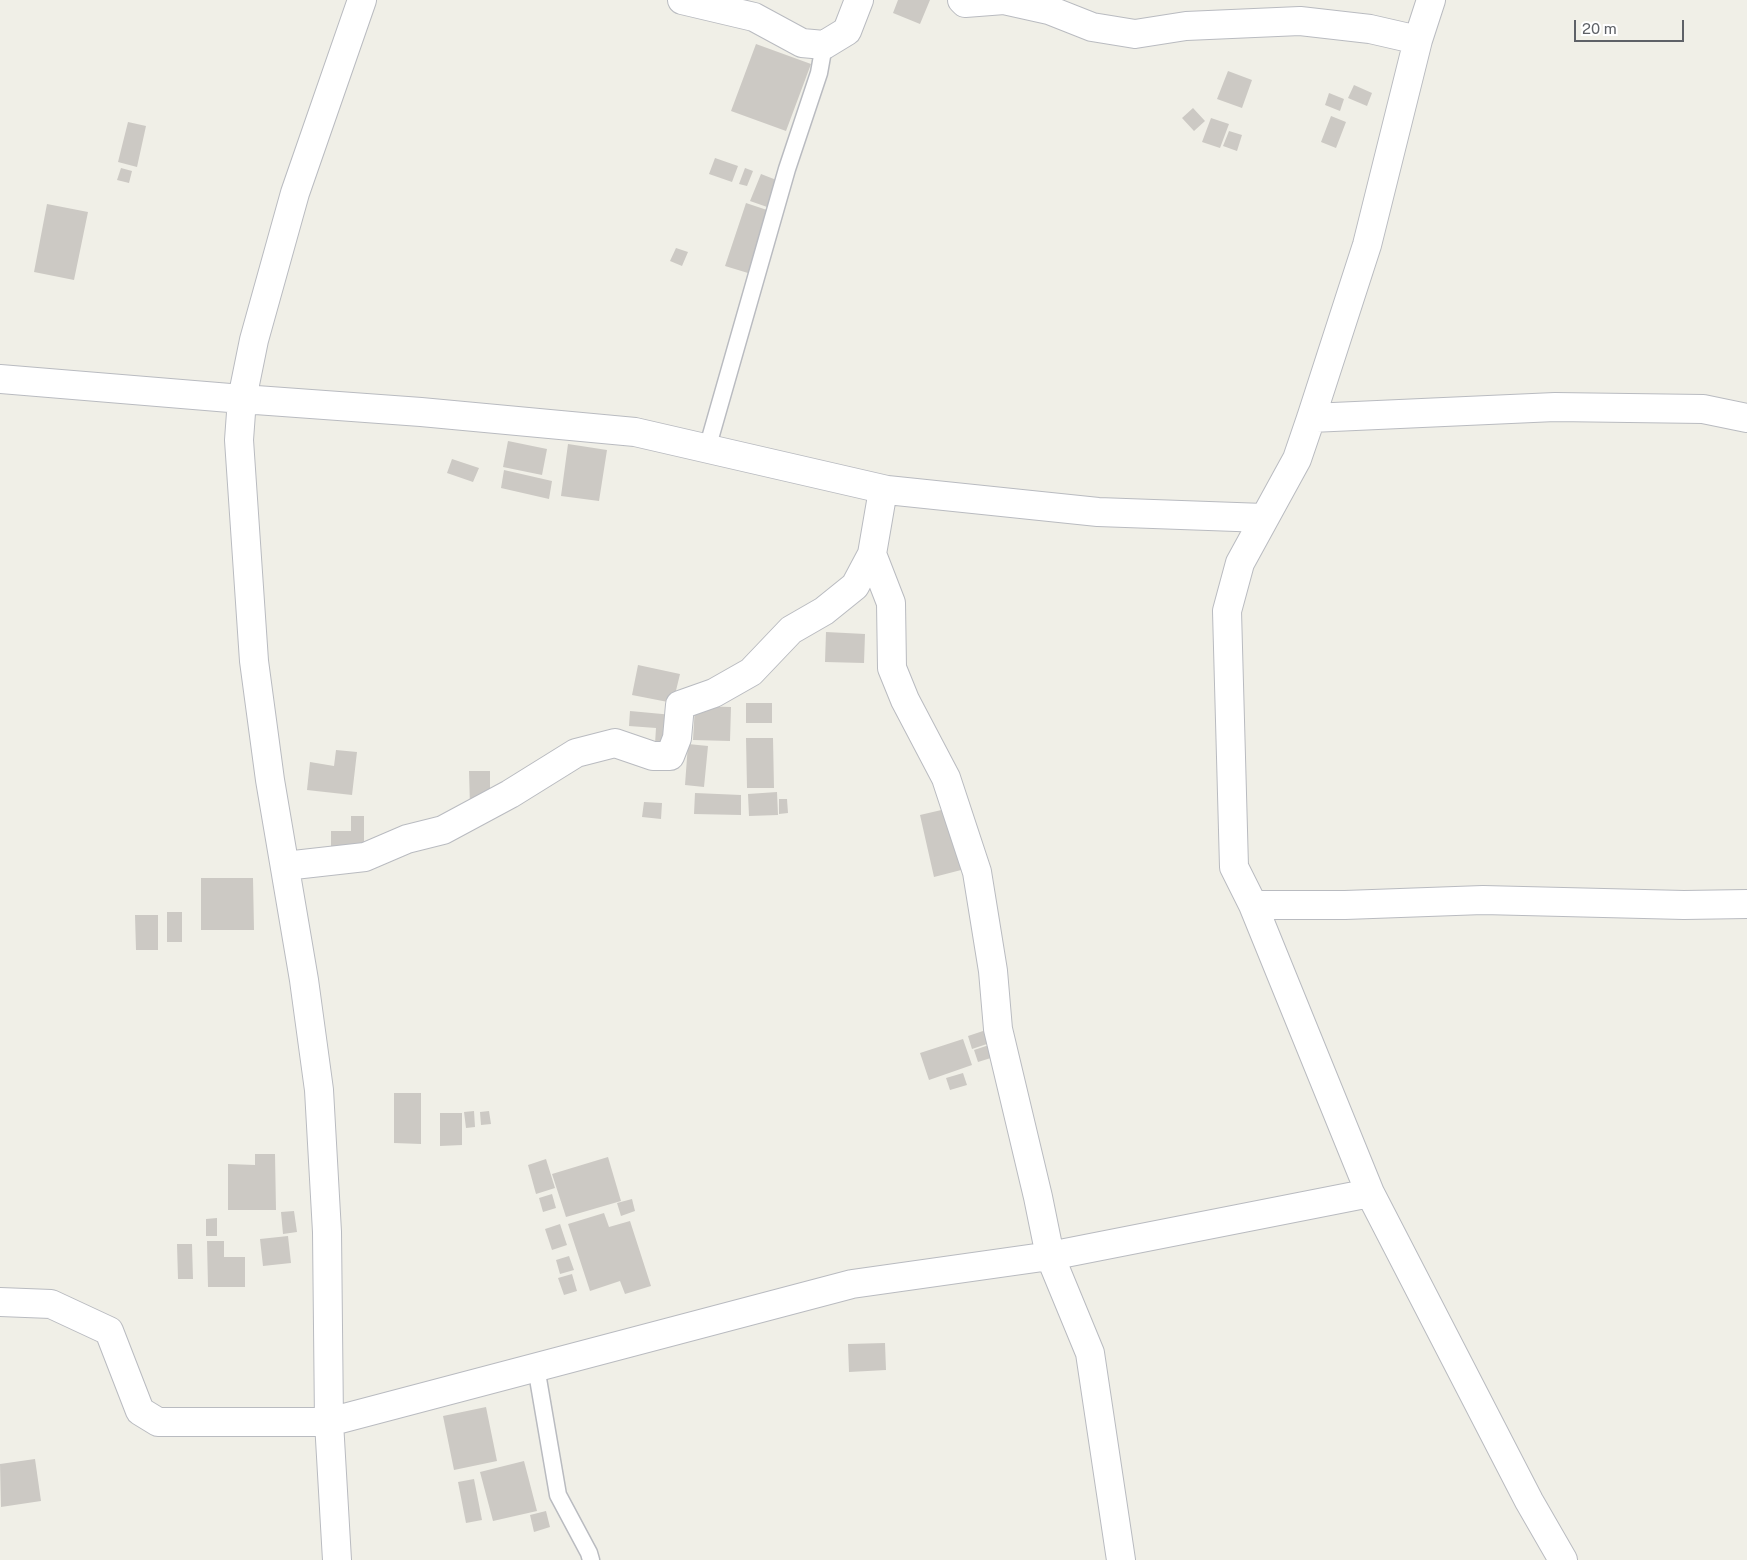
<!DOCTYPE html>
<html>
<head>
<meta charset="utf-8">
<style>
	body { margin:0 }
	#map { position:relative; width:1747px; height:1560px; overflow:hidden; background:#f0efe7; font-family:"Public Sans",sans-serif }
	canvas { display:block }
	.scale { position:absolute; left:1574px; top:20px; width:110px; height:22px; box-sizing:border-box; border:2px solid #5e6167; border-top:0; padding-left:6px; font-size:15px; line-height:18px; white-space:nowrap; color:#5e6167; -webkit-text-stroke:4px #fff; paint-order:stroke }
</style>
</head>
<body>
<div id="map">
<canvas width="1747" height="1560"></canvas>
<div class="scale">20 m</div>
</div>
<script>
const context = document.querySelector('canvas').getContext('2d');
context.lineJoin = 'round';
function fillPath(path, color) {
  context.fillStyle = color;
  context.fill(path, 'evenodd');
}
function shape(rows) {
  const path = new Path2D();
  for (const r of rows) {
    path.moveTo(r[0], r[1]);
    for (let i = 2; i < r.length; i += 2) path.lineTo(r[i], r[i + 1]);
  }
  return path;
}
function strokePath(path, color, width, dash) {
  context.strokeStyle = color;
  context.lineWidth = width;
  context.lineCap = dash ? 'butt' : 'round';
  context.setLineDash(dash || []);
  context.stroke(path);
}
fillPath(shape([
	[898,0,930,0,920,24,893,13],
	[756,44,811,64,786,131,731,111],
	[1228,71,1252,80,1242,108,1217,99],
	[1354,85,1372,93,1367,106,1348,98],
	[1329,93,1344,99,1340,111,1325,105],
	[1193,108,1205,121,1194,131,1182,118],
	[1331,116,1346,122,1336,148,1321,142],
	[1211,118,1229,124,1220,148,1202,142],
	[128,122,146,126,137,167,118,162],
	[1229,131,1242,135,1237,151,1223,146],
	[715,158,738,166,732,182,709,174],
	[121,168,132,171,129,183,117,180],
	[745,168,753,171,747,186,739,184],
	[761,174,779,181,770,208,750,201],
	[746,203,770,211,748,273,725,266],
	[47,204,88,212,74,280,34,272],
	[676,248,688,252,682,266,670,261],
	[508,441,547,449,542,475,503,467],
	[568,444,607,450,599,501,561,496],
	[452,459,479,468,473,482,447,473],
	[504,470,552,481,549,499,501,488],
	[826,632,865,634,864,663,825,662],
	[638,665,680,674,673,703,632,695],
	[746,703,772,703,772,723,746,723],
	[695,706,731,707,730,741,693,740],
	[630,711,673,715,671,745,655,744,656,728,629,726],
	[746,738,773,738,774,788,747,788],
	[688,744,708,746,704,787,685,785],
	[336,750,357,752,352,795,307,790,310,762,334,766],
	[469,771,490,771,490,797,470,807],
	[777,792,778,815,749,816,748,794],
	[695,793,741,795,741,815,694,814],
	[779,799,787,799,788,813,779,814],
	[644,802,662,803,661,819,642,817],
	[950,808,965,869,934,877,920,815],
	[351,816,364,816,364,847,331,847,331,831,351,831],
	[201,878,253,878,254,930,201,930],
	[167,912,182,912,182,942,167,942],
	[135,915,158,915,158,950,136,950],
	[989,1029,993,1042,972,1049,968,1036],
	[963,1039,972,1065,929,1080,920,1053],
	[989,1045,994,1057,978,1062,974,1050],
	[963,1073,967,1085,950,1090,946,1078],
	[394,1093,421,1093,421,1144,394,1143],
	[474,1111,475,1127,466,1128,464,1112],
	[489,1111,491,1124,481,1125,480,1112],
	[440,1113,462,1113,462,1145,440,1146],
	[255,1154,275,1154,276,1210,228,1210,228,1164,255,1165],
	[608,1157,621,1201,566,1217,552,1174],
	[546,1159,555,1188,536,1194,528,1165],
	[552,1194,556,1208,543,1212,539,1198],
	[632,1199,635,1211,621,1216,617,1203],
	[294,1211,297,1232,283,1234,281,1212],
	[604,1213,609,1227,630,1221,651,1286,625,1294,620,1281,590,1291,568,1224],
	[217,1218,217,1236,206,1236,206,1219],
	[560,1224,567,1245,552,1250,545,1229],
	[288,1236,291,1263,263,1266,260,1239],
	[207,1241,224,1241,224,1257,245,1257,245,1287,208,1287],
	[177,1244,192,1244,193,1279,178,1279],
	[569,1256,574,1270,560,1274,556,1260],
	[572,1274,577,1291,564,1295,558,1278],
	[885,1343,886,1370,849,1372,848,1344],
	[486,1407,497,1461,454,1470,443,1416],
	[35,1459,41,1501,1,1507,0,1464],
	[524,1461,537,1511,493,1521,480,1472],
	[474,1479,482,1520,466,1523,458,1482],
	[546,1511,550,1527,534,1532,530,1515]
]), '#ccc9c4');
const service = shape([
	[707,449,787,169,819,73,824,45],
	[536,1367,558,1495,589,1553,591,1560]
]);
const minor = shape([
	[682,0,754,17,802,43,824,45,847,31,859,0],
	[962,0,965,3,1004,0,1049,10,1092,27,1135,34,1186,26,1300,21,1370,29,1418,40],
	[1431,0,1418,40,1367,245,1311,418,1297,459,1240,563,1227,611,1234,867,1253,905,1370,1193,1529,1501,1563,1560],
	[0,379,242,399,421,412,635,432,887,490,1098,512,1264,518],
	[1311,418,1555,407,1703,409,1747,418],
	[872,554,891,603,892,668,905,700,946,778,977,872,993,971,998,1029,1038,1197,1050,1256,1090,1353,1121,1560],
	[285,866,365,857,407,839,443,830,510,794,576,753,615,743,653,756,670,756,677,738,680,705,714,693,751,672,791,630,824,611,855,586,872,554,883,490],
	[1253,905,1345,905,1483,900,1684,905,1747,904],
	[0,1302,51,1304,109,1331,140,1411,158,1422,329,1422,852,1284,1050,1256,1370,1193],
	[337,1560,329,1422,327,1232,319,1090,304,980,270,780,254,661,239,440,242,399,254,340,295,193,362,0]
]);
strokePath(service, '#b9bbc0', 19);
strokePath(minor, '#b9bbc0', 30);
strokePath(service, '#fff', 16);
strokePath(minor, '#fff', 28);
</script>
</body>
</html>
